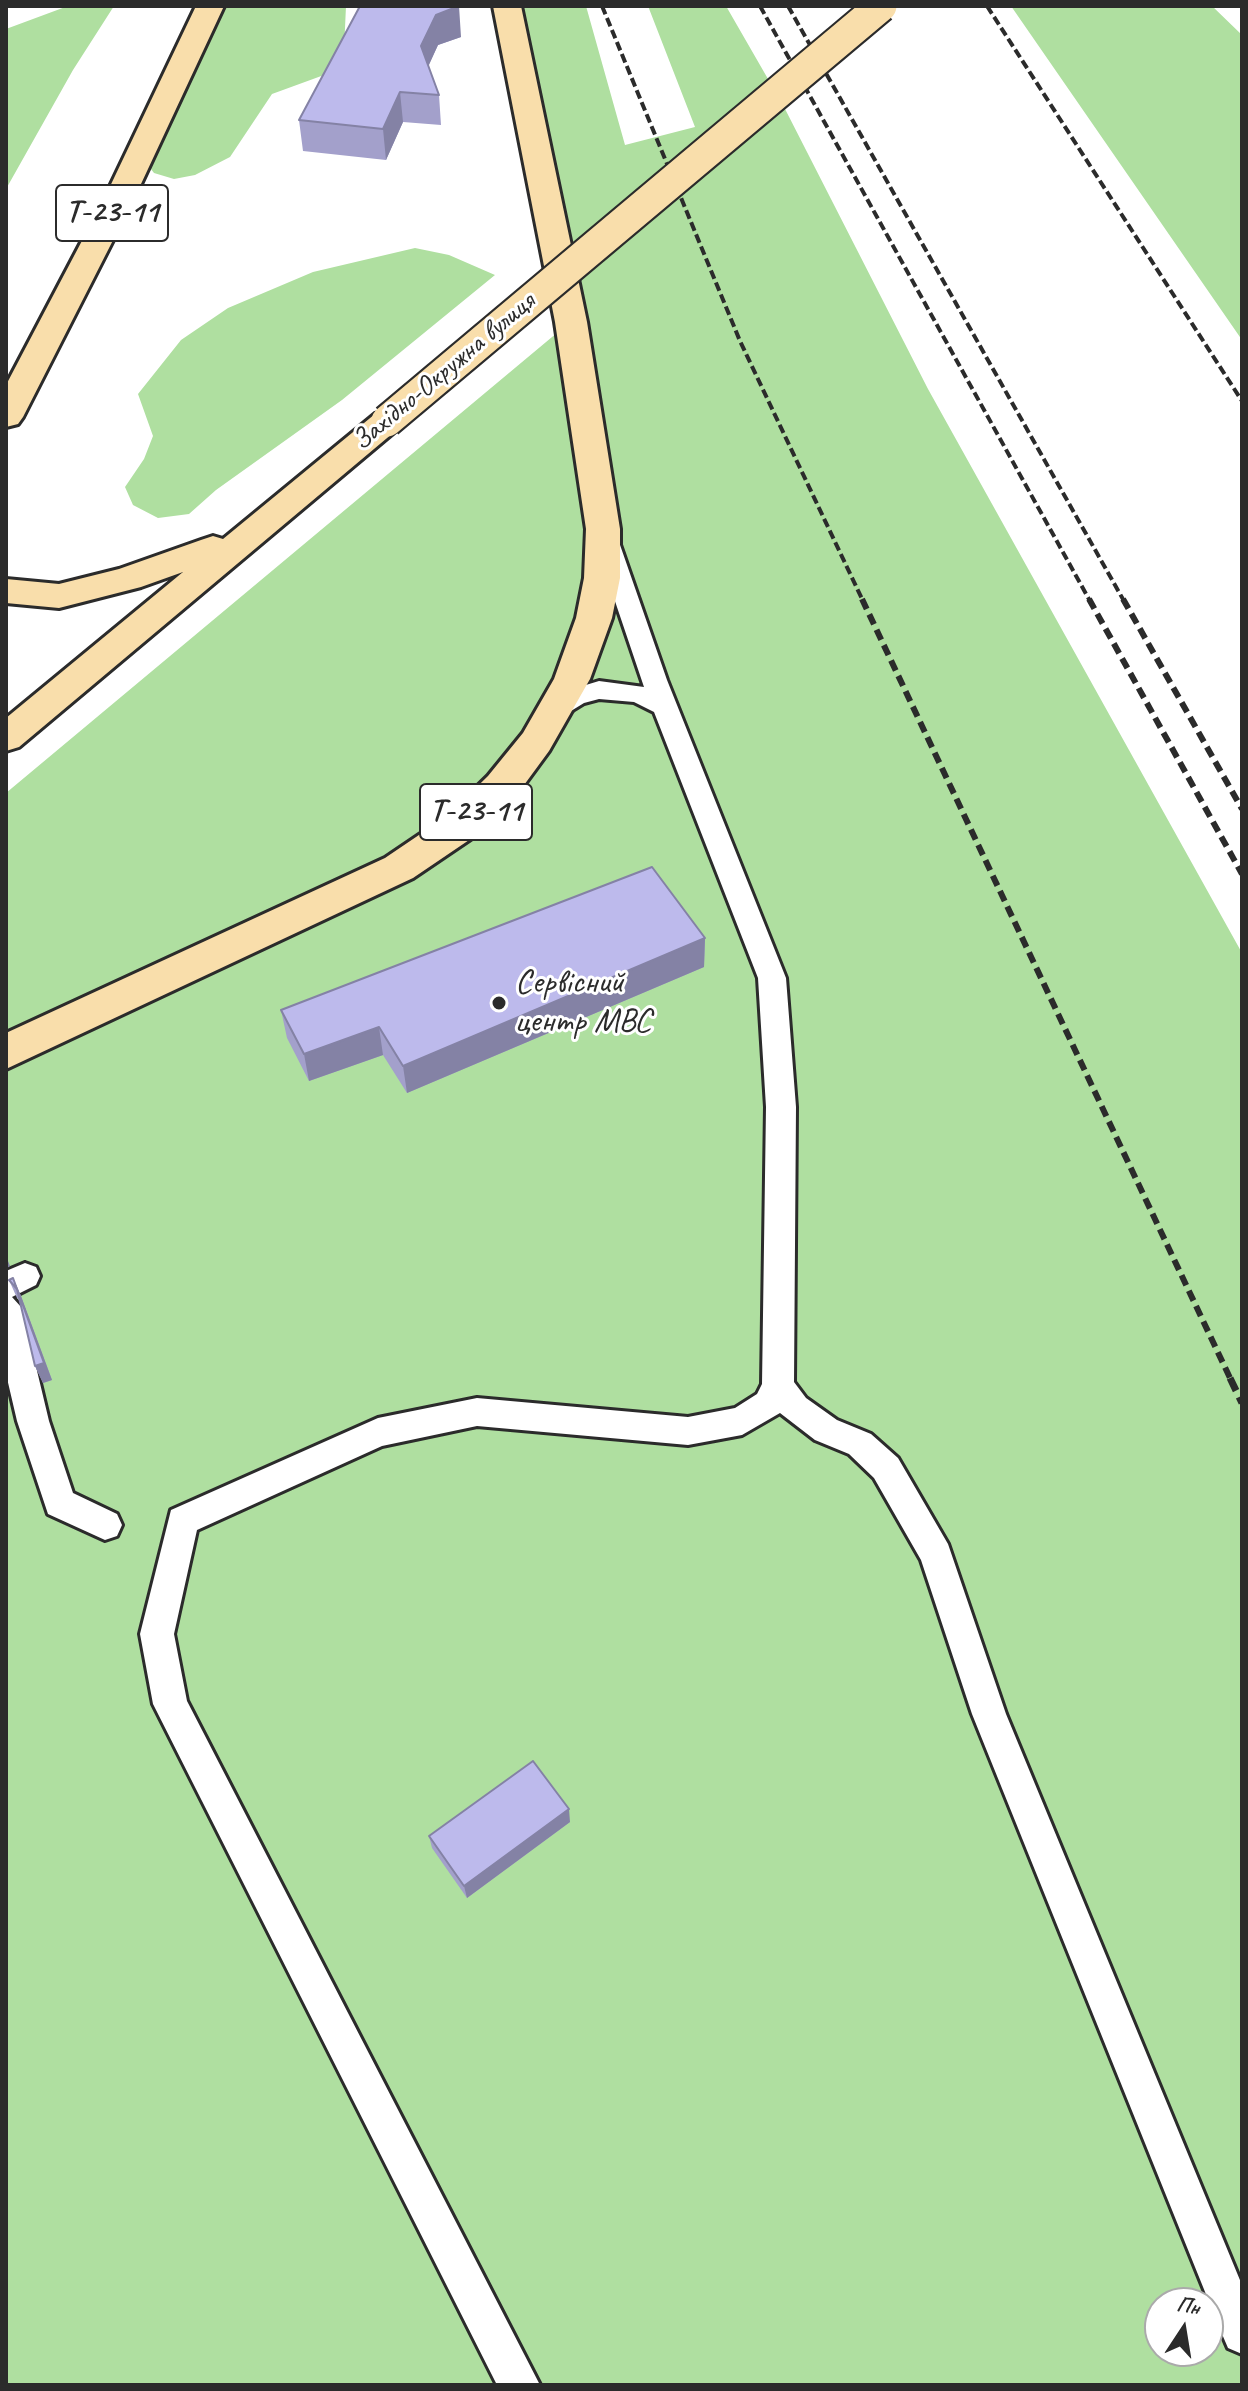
<!DOCTYPE html>
<html>
<head>
<meta charset="utf-8">
<style>
	body { margin:0 }
	#map { position:relative; width:1248px; height:2391px; overflow:hidden; background:#fff; font-family:Caveat,sans-serif }
	canvas { display:block }
	.frame { position:absolute; inset:0; border:8px solid #2b2b2b; pointer-events:none }
	.north { position:absolute; left:1144px; top:2287px; width:80px; height:80px; box-sizing:border-box; background:#fff; border:2px solid #aaa; border-radius:50%; rotate:12deg; font-size:22px; font-weight:700; line-height:32px; text-align:center; color:#2b2b2b }
	.north::after { content:''; display:block; margin:auto; width:28px; height:36px; background:#2b2b2b; clip-path:polygon(50% 0,100% 100%,50% 72%,0 100%) }
</style>
</head>
<body>
<div id="map">
<canvas width="1248" height="2391"></canvas>
<div class="frame"></div>
<div class="north">Пн</div>
</div>
<script>
const context = document.querySelector('canvas').getContext('2d');
context.lineJoin = 'round';
function fillPath(path, color) {
  context.fillStyle = color;
  context.fill(path, 'evenodd');
}
function shape(rows) {
  const path = new Path2D();
  for (const r of rows) {
    path.moveTo(r[0], r[1]);
    for (let i = 2; i < r.length; i += 2) path.lineTo(r[i], r[i + 1]);
  }
  return path;
}
function strokePath(path, color, width, dash) {
  context.strokeStyle = color;
  context.lineWidth = width;
  context.lineCap = dash ? 'butt' : 'round';
  context.setLineDash(dash || []);
  context.stroke(path);
}
function label(font, color, halo, rows, align = 'center') {
  context.font = font + ' Caveat,sans-serif';
  context.lineWidth = 6;
  context.setLineDash([]);
  context.textBaseline = 'middle';
  context.strokeStyle = halo;
  context.fillStyle = color;
  for (const [text, x, y, turn = 0] of rows) {
    context.save();
    context.translate(x, y);
    context.rotate((+turn || 0) * Math.PI / 180);
    context.textAlign = isNaN(turn) ? turn : align;
    if (halo) context.strokeText(text, 0, 0);
    context.fillText(text, 0, 0);
    context.restore();
  }
}
fillPath(shape([
	[68,6,114,6,73,70,6,189,6,29],
	[225,6,346,6,344,50,335,71,272,94,230,157,195,175,174,179,154,173,147,164],
	[507,6,586,6,625,145,695,127,648,6,726,6,783,105,928,389,1242,953,1242,2385,6,2385,6,793,570,322],
	[1160,2303,1208,2303,1208,2351,1160,2351],
	[1011,6,1212,6,1242,35,1242,340],
	[415,248,449,255,495,275,342,400,216,490,189,514,158,518,133,505,125,487,144,459,153,436,138,394,181,340,228,308,313,272]
]), '#afdfa0');
const service = shape([
	[607,534,619,542,667,680,786,978,796,1107,794,1382,806,1398,837,1420,871,1434,898,1458,948,1544,1006,1714,1242,2285,1242,2354,1228,2348,1222,2334,972,1714,921,1560,874,1478,849,1454,815,1440,780,1413,742,1435,688,1445,477,1426,382,1446,197,1530,174,1634,187,1701,540,2385,497,2385,153,1704,140,1634,171,1510,378,1418,477,1398,688,1417,735,1408,757,1394,762,1384,766,1107,758,978,654,712,634,702,599,699,584,703,553,722,544,719,540,713,566,691,599,681,644,687,595,542,607,534],
	[25,1263,36,1267,40,1276,36,1285,12,1297,22,1308,49,1421,73,1493,117,1514,122,1525,117,1536,105,1540,48,1514,17,1421,6,1374,6,1271,25,1263]
]);
const primary = shape([
	[196,6,224,6,134,199,23,417,18,424,6,427,6,385,104,199,196,6],
	[493,6,521,6,587,322,620,529,620,578,612,618,590,679,549,751,516,796,475,836,413,878,6,1069,6,1033,385,858,447,816,488,776,523,733,554,679,576,618,584,578,586,529,555,322,493,6],
	[387,411,399,414,404,421,399,428,19,747,6,751,6,718,183,572,141,587,59,608,6,603,6,579,59,584,119,569,201,540,213,536,223,539,375,414,387,411]
]);
strokePath(service, '#2b2b2b', 6);
strokePath(primary, '#2b2b2b', 6);
fillPath(service, '#fff');
fillPath(primary, '#f9deab');
strokePath(shape([
	[602,6,740,341,863,601],
	[760,6,1090,601],
	[788,6,1124,601],
	[987,6,1242,401]
]), '#2b2b2b', 4, [9, 4]);
strokePath(shape([
	[862,599,1231,1380],
	[1089,599,1242,874],
	[1123,599,1242,809]
]), '#2b2b2b', 6, [11, 6]);
strokePath(shape([
	[1230,1378,1242,1403]
]), '#2b2b2b', 7, [14, 7]);
const primaryBridge = shape([
	[387,421,881,6]
]);
strokePath(primaryBridge, '#2b2b2b', 35, []);
strokePath(primaryBridge, '#f9deab', 31);
fillPath(shape([
	[360,6,461,37,438,45,428,66,439,95,441,125,403,122,386,160,303,151,299,120],
	[705,938,704,967,407,1093,383,1055,309,1081,287,1038,281,1010],
	[13,1278,21,1296,52,1380,43,1383,35,1366,20,1301,17,1298,9,1280],
	[570,1822,467,1898,432,1848,429,1836]
]), '#a3a0cb');
fillPath(shape([
	[459,6,461,37,438,45,424,76,421,46,436,15],
	[400,92,403,122,386,160,383,129],
	[705,938,704,967,407,1093,403,1066],
	[379,1027,383,1055,309,1081,304,1054],
	[6,1256,10,1266,6,1269],
	[13,1278,21,1296,52,1380,43,1383,35,1366,44,1363],
	[569,1809,570,1822,467,1898,464,1886]
]), '#8482a5');
const building = shape([
	[360,6,459,6,436,15,421,46,439,95,400,92,383,129,299,120,360,6],
	[652,867,705,938,403,1066,379,1027,304,1054,281,1010,652,867],
	[13,1278,44,1363,35,1366,17,1289,9,1280,13,1278],
	[533,1761,569,1809,464,1886,429,1836,533,1761]
]);
fillPath(building, '#bdbaec');
strokePath(building, '#8482a5', 2);
for (const [x, y, r, color] of [
	[499,1003,8,"#2b2b2b"]
]) {
  const dot = new Path2D();
  dot.arc(x, y, r, 0, 2 * Math.PI);
  context.fillStyle = color;
  context.fill(dot);
  strokePath(dot, '#fff', 3);
}
label('28px', '#2b2b2b', '#fff', [
	["Західно-Окружна вулиця",444,372,-40]
]);
for (const [x, y, w] of [
	[112,213,112],
	[476,812,112]
]) {
  const box = new Path2D();
  box.roundRect(x - w / 2, y - 28, w, 56, 6);
  context.fillStyle = '#fff';
  context.fill(box);
  strokePath(box, '#2b2b2b', 2);
}
label('bold 32px', '#2b2b2b', null, [
	["Т-23-11",112,213],
	["Т-23-11",476,812]
]);
label('34px', '#2b2b2b', '#fff', [
	["Сервісний",515,983],
	["центр МВС",515,1022]
], 'left');
</script>
</body>
</html>
